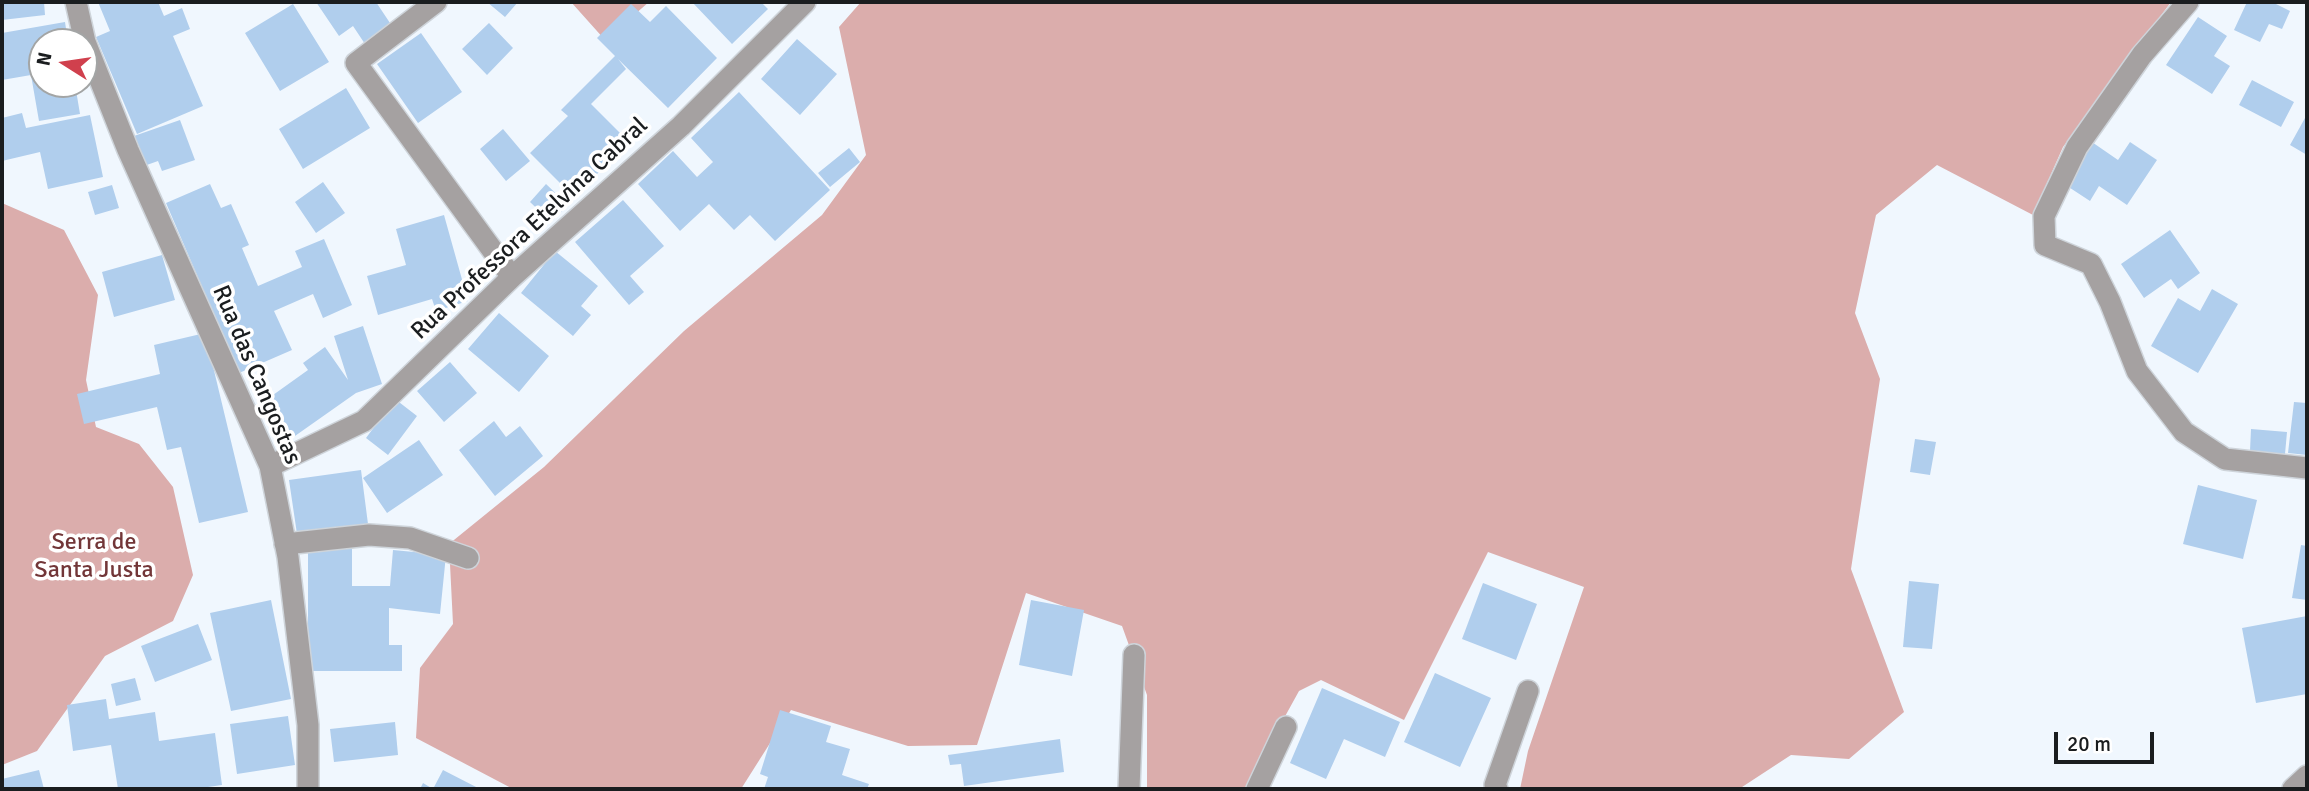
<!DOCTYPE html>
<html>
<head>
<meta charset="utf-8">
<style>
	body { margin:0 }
	#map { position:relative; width:2309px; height:791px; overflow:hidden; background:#f0f7fe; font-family:Signika,sans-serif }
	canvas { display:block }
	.frame { position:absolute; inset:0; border:4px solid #1a1d1f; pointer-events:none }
	.north { position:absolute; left:28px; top:28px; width:70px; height:70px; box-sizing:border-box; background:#fff; border:2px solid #a3a5a5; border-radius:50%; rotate:282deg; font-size:19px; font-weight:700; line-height:28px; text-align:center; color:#1a1d1f }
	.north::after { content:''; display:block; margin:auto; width:24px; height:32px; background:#d0404d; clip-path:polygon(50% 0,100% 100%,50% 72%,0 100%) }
	.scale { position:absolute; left:2054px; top:732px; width:100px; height:32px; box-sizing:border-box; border:4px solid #1a1d1f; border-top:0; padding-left:9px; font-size:21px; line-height:24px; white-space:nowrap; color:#1a1d1f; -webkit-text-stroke:5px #fff; paint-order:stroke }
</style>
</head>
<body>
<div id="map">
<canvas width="2309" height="791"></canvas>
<div class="frame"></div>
<div class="north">N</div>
<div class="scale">20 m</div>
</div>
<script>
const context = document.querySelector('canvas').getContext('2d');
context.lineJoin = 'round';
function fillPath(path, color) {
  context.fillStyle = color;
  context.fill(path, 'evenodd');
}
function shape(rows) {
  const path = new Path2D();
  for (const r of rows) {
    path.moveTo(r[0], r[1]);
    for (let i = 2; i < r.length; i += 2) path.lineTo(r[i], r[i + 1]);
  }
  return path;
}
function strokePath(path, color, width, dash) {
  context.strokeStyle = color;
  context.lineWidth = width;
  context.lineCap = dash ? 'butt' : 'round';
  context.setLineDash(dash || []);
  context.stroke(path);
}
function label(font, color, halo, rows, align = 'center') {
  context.font = font + ' Signika,sans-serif';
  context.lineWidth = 7;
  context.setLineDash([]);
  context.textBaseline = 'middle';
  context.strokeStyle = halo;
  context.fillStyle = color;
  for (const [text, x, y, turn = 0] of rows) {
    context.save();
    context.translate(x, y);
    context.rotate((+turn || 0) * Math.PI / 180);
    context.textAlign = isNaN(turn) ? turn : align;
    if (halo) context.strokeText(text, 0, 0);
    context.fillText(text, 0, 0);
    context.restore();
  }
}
fillPath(shape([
	[571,2,649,2,605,40],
	[861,2,2171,2,2063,147,2033,215,1937,165,1876,215,1855,313,1880,379,1851,569,1904,712,1849,759,1791,755,1739,789,1520,789,1528,751,1584,587,1488,552,1404,720,1321,680,1299,691,1245,789,1147,789,1147,695,1122,626,1026,593,977,745,908,746,791,710,741,789,513,789,416,738,420,668,453,624,449,544,544,467,684,331,822,215,866,155,839,27],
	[2,203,64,230,98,295,86,380,96,427,139,444,173,487,193,575,173,621,105,656,37,751,2,765]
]), '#dbadac');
fillPath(shape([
	[2,2,44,2,45,15,2,20],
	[98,2,158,2,164,16,182,8,190,29,173,36,203,106,137,134,96,37,110,31],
	[316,2,376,2,392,26,365,44,353,26,339,36],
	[487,2,518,2,505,17],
	[692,2,761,2,768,9,732,44],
	[2247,2,2272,2,2290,11,2282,29,2269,24,2260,42,2234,30],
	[293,4,329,62,280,91,245,33],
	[631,4,650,22,666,6,717,58,668,108,618,59,626,69,591,104,629,142,574,197,530,153,568,116,561,110,615,56,597,38],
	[2198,17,2227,36,2214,56,2230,66,2212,94,2166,65],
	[65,22,68,42,42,42,42,84,75,84,80,114,39,121,31,75,2,80,2,33],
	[489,23,513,48,487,75,462,49],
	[421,33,462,92,418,123,377,64],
	[797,39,837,74,800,115,761,79],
	[2252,80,2294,102,2281,127,2239,105],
	[346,88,370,128,303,169,279,129],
	[739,92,830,190,775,241,750,215,734,230,709,204,680,231,638,184,673,151,697,177,713,162,691,138],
	[22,113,26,128,90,115,103,177,48,189,40,152,2,161,2,118],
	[2305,118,2307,119,2307,155,2290,145],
	[180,120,195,160,162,171,158,161,144,166,134,136],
	[503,129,530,161,506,181,480,149],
	[2089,140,2118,160,2130,142,2157,160,2127,205,2099,186,2090,201,2061,182],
	[849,148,860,162,830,187,818,173],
	[323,182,345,213,316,233,295,202],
	[210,184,221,208,231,204,249,245,242,248,258,286,302,267,295,251,324,239,352,305,323,318,313,294,274,311,292,350,239,373,166,203],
	[546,184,568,205,551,222,530,202],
	[112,185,119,208,95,215,88,192],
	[623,200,664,246,630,276,644,292,629,305,575,242],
	[444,215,468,301,436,311,432,299,378,315,367,276,406,265,396,229],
	[2170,230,2200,273,2178,289,2171,279,2144,298,2121,264],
	[555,251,598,286,581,306,591,315,573,336,521,293],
	[162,255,175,300,114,317,102,272],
	[2212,289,2238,304,2198,373,2151,346,2178,298,2200,311],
	[499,313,549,356,519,392,468,349],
	[363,326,382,384,356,393,285,443,259,405,308,370,303,363,325,347,348,380,334,336],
	[205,333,248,512,199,523,181,447,167,450,157,407,84,424,77,394,160,374,154,345],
	[450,362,477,393,444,422,417,391],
	[395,399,417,416,388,455,366,438],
	[2294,402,2307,403,2307,455,2288,453],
	[494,421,506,437,520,426,543,456,495,496,459,450],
	[2251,429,2287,432,2285,454,2250,451],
	[1915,439,1936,442,1930,475,1910,472],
	[419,440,443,475,387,513,363,478],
	[361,470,368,524,297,534,289,480],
	[2198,485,2257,500,2243,559,2183,544],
	[2301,545,2307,546,2307,600,2292,598],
	[308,547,352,547,352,586,390,586,393,550,446,555,440,614,389,608,389,645,402,645,402,671,308,671],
	[1909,581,1939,584,1932,649,1903,647],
	[1483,583,1537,604,1516,660,1462,639],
	[271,600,291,699,231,711,210,613],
	[1031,600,1084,610,1072,676,1019,665],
	[2307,616,2307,694,2256,703,2242,628],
	[198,624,212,660,155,682,141,646],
	[1435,673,1491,698,1460,767,1404,742],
	[135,678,141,700,116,706,111,684],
	[1322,688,1400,722,1385,757,1344,739,1326,779,1290,763],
	[106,699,109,719,155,712,159,741,215,733,222,785,194,789,118,789,111,745,73,751,67,705],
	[780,710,831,726,826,742,850,749,842,775,869,784,867,789,764,789,768,777,760,774],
	[288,716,295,765,237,774,230,724],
	[395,722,398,755,334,762,330,729],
	[1060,739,1064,772,964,786,961,764,950,765,948,755],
	[39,770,44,789,2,789,2,779],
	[443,770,480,789,420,789,423,783,433,789]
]), '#b0ceed');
const minor = shape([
	[76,2,85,42,128,150,270,466,288,557,308,725,308,789],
	[436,2,356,63,512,277],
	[2188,2,2142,55,2077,147,2044,216,2045,245,2091,264,2110,302,2137,371,2184,432,2225,459,2307,468],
	[270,466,364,421,512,277,681,126,805,2],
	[285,544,369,535,410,538,468,558],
	[1129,789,1134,655],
	[1257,789,1286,727],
	[1497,789,1495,785,1528,691],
	[2293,789,2307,776]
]);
strokePath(minor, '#ced4da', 24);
strokePath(minor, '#a5a1a1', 21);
label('24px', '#1a1d1f', '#fff', [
	["Rua Professora Etelvina Cabral",530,229,-43],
	["Rua das Cangostas",256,375,67]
]);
label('24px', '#723638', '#fff', [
	["Serra de",94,543],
	["Santa Justa",94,571]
]);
</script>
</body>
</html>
